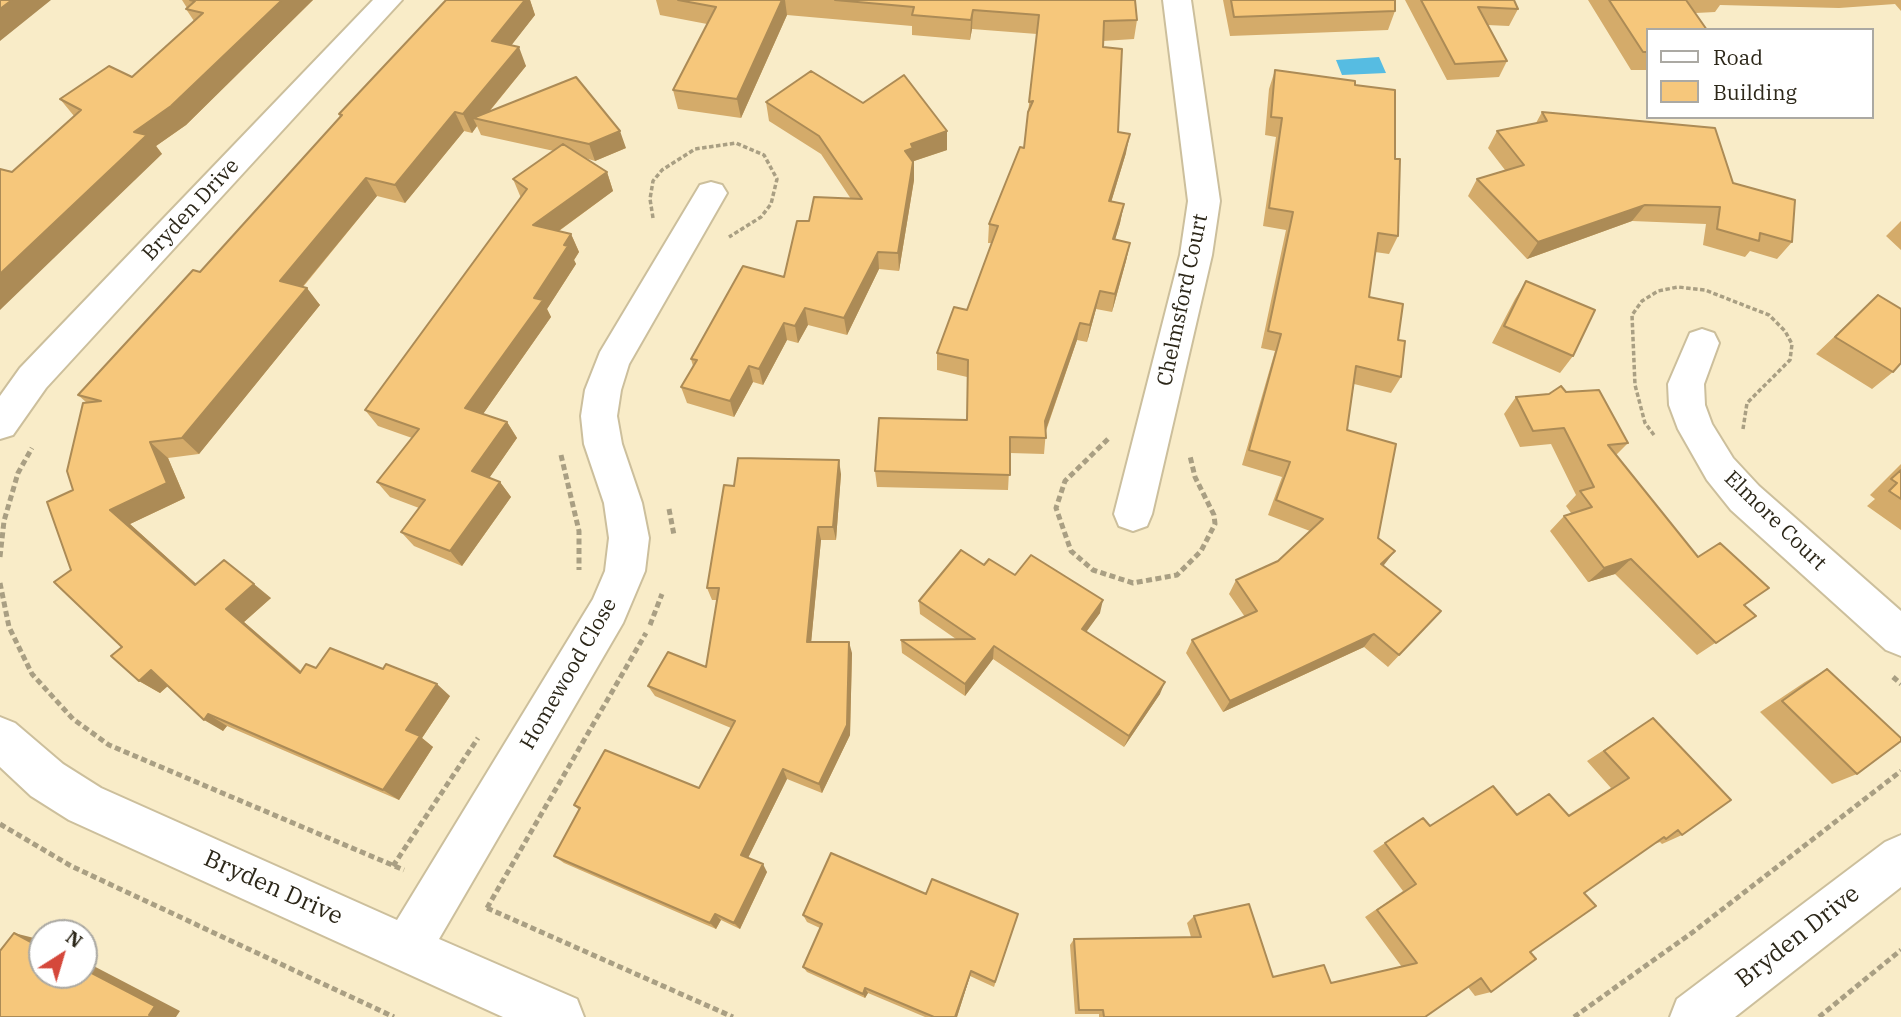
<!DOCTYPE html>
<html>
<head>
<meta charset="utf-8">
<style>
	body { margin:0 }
	#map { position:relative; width:1901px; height:1017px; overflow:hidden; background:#f9ecc8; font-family:"IBM Plex Serif",serif }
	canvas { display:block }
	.legend { position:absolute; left:1646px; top:28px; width:228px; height:91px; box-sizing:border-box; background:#fff; border:2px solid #aba9a3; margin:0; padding:9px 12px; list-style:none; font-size:21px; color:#2c2719 }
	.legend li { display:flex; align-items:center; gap:14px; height:35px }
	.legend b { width:35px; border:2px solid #aba9a3 }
	.north { position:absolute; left:28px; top:919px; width:70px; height:70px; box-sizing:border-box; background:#fff; border:2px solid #aba9a3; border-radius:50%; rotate:37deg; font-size:19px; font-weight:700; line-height:28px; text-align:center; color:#2c2719 }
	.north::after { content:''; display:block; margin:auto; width:24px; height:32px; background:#d5483b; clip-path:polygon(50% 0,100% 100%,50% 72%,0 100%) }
</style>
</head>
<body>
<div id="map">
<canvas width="1901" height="1017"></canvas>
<ul class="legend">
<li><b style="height:9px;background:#fff"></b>Road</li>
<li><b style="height:19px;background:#f6c77b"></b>Building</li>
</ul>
<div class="north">N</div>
</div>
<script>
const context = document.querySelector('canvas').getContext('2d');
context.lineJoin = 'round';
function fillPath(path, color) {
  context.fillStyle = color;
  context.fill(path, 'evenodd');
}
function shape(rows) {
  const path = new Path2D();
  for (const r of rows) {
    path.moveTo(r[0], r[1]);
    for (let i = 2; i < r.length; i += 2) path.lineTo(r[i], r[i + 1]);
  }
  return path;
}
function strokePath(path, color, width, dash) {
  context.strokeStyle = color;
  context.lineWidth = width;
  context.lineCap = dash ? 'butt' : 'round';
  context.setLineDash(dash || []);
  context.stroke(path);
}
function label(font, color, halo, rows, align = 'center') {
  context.font = font + ' "IBM Plex Serif",serif';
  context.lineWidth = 5;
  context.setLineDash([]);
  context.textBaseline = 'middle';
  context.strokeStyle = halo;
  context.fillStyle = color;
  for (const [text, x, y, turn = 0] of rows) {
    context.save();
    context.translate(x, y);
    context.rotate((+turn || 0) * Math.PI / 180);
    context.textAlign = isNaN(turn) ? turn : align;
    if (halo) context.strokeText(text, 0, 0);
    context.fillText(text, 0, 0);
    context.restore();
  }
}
fillPath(shape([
	[1379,57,1386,73,1342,75,1336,60]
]), '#56bce2');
const street = shape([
	[373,0,402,0,46,388,13,435,0,439,0,396,20,368,373,0],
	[1163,0,1191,0,1220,201,1212,255,1152,514,1147,526,1133,531,1119,526,1114,514,1180,255,1188,201,1163,0],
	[711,182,722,185,727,193,629,364,621,390,617,416,622,444,642,503,649,538,645,571,623,623,439,939,577,999,584,1017,503,1017,69,820,31,796,0,767,0,717,15,723,63,764,101,788,397,920,593,599,605,571,609,538,604,503,584,444,581,416,585,390,600,352,700,185,711,182],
	[1702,329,1714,333,1719,343,1704,384,1705,405,1712,424,1733,458,1759,486,1901,611,1901,656,1886,650,1731,510,1707,480,1678,429,1669,405,1668,384,1690,333,1702,329],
	[1901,835,1901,887,1735,1017,1670,1017,1677,999,1885,842,1901,835]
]);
strokePath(street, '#ccbf9c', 4);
strokePath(shape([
	[653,218,650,199,653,181,662,170,695,149,736,143,764,155,777,179,771,204,761,217,729,237],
	[1654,435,1645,423,1635,385,1632,315,1642,301,1658,291,1678,287,1705,290,1769,315,1785,331,1792,344,1790,360,1747,403,1743,429]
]), '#a99f83', 3.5, [4.5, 2.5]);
strokePath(shape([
	[1108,439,1065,481,1056,508,1071,551,1093,570,1133,583,1177,575,1201,551,1215,524,1214,515,1195,477,1190,456],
	[561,455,579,531,579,570],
	[669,509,674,535],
	[0,557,4,521,18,473,32,448],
	[0,583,9,627,32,674,73,719,109,745,404,870],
	[650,625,662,594],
	[1893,677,1901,684],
	[0,824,71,866,394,1017],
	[393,866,478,738],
	[487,908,646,633],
	[487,908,733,1017],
	[1574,1017,1693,932,1901,771],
	[1819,1017,1901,950]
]), '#a99f83', 5, [6, 3.5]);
fillPath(street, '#fff');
fillPath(shape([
	[182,0,313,0,186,125,156,146,162,154,12,172,74,116,60,99,132,77,194,21,186,9,187,8],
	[446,0,530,0,535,15,511,45,526,66,489,112,626,148,595,161,585,158,607,172,613,191,559,231,571,234,579,252,574,260,576,264,547,309,551,317,483,414,507,422,517,438,489,478,500,482,511,497,462,566,414,546,401,532,419,508,390,497,377,482,412,438,378,426,365,410,521,198,513,179,554,151,481,135,477,126,472,133,464,131,405,203,377,196,303,287,320,305,199,454,168,458,185,498,130,524,196,584,271,598,244,622,301,671,316,668,450,696,422,738,433,747,399,800,227,726,223,731,168,686,160,693,139,681,122,647,71,570,73,490,87,403,78,395,200,272,340,117,339,114],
	[656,0,1135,0,1137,20,1134,39,1103,41,1103,47,1118,132,1126,153,1111,202,1124,204,1120,223,1115,239,1130,243,1126,261,1112,312,1096,309,1087,342,1077,340,1046,431,1044,454,1010,453,1008,490,877,487,875,471,967,420,967,377,937,370,937,353,967,310,992,243,988,243,989,224,1024,148,1037,34,972,29,970,40,912,35,912,26,787,15,741,118,678,109,673,90,707,24,660,15],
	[1223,0,1395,0,1395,11,1388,30,1230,36],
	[1405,0,1514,0,1518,9,1509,26,1487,25,1507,61,1499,77,1447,80],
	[1588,0,1901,0,1901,11,1895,4,1839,8,1720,5,1715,12,1696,13,1647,30,1647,70,1631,70],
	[1275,70,1355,85,1395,159,1398,236,1389,254,1375,252,1369,297,1398,340,1401,377,1391,393,1354,384,1347,430,1378,538,1383,566,1441,611,1388,667,1364,647,1223,712,1186,653,1192,640,1245,617,1229,594,1236,580,1278,561,1310,531,1268,515,1282,477,1242,465,1275,351,1261,348,1286,230,1263,226,1276,137,1265,135,1269,89],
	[766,102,863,103,947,131,947,150,914,161,914,180,899,271,879,269,847,335,808,325,798,343,787,340,763,385,753,382,734,417,687,403,681,387,693,366,691,359,784,277,809,221,851,199,821,154,769,121],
	[1542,112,1733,183,1792,242,1777,259,1750,251,1745,257,1703,245,1706,224,1632,221,1527,259,1468,196,1477,179,1505,170,1488,148,1497,131,1536,123],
	[1901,221,1901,250,1886,236],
	[1526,281,1573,356,1560,373,1492,343,1515,299],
	[1878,295,1893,372,1872,389,1816,354],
	[1566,392,1628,443,1616,455,1698,557,1756,616,1697,655,1615,574,1588,582,1550,531,1564,516,1571,513,1566,506,1576,495,1551,444,1520,447,1504,414,1516,397],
	[1901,464,1901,530,1867,506,1875,499,1870,495],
	[841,474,836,540,821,540,811,642,852,653,850,735,822,793,787,779,748,858,767,872,740,929,721,920,716,929,564,863,554,856,579,810,574,805,699,788,731,728,655,696,648,686,706,667,717,600,712,600,707,588,734,486],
	[984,565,1015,575,1100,613,1086,631,1160,694,1124,747,993,659,965,696,902,653,901,640,956,639,920,614,919,601],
	[1827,669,1857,774,1832,784,1760,712,1805,682],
	[1653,718,1682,835,1662,844,1660,842,1652,845,1584,893,1530,952,1491,992,1475,996,1468,987,1425,1017,1099,1017,1099,1014,1075,1014,1070,945,1074,939,1191,937,1187,923,1194,916,1273,977,1331,983,1402,967,1365,917,1403,891,1373,851,1385,843,1430,826,1516,814,1549,794,1568,815,1611,788,1587,761],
	[926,894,1018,914,994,987,970,976,957,1017,925,1017,868,993,865,998,807,972,803,967,820,928,807,922,803,915]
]), '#d4ab6a');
fillPath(shape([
	[12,0,51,0,0,41,0,9],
	[282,0,313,0,186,125,156,146,162,154,0,310,0,274,134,132],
	[525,0,530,0,535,15,500,60,492,41],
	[782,0,785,0,787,15,741,118,737,99],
	[973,10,972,29,970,40,971,20],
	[519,47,526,66,482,120,473,118,477,126,472,133,463,114],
	[455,112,464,131,405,203,395,185],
	[620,131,626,148,595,161,589,144],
	[947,131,947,150,914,161,914,180,899,271,898,253,905,151,911,144],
	[1130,134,1126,153,1106,219,1109,201],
	[607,172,613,191,542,243,533,225],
	[366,178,377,196,293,298,280,281],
	[1124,204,1120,223,1110,257,1113,239],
	[1645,205,1632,221,1527,259,1538,242],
	[571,234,579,252,574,260,576,264,547,309,551,317,476,424,465,408],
	[1130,243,1126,261,1112,312,1115,294],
	[878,252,879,269,847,335,844,318],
	[307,288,320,305,199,454,182,438],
	[1100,291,1096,309,1087,342,1090,325],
	[805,308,808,325,798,343,795,326],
	[784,323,787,340,763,385,759,369],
	[1080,323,1077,340,1043,438,1045,421],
	[749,366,753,382,734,417,730,401],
	[507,422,517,438,483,487,472,471],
	[150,442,168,458,185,498,130,524,213,599,195,585,110,510],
	[839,460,841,474,836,540,833,527],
	[500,482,511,497,462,566,450,551],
	[818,527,821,540,810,654,807,642],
	[1395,551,1384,565,1370,578,1381,564],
	[1631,559,1615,574,1588,582,1604,568],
	[254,584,271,598,244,622,316,685,300,673,226,609],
	[1103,600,1100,613,1079,642,1082,629],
	[1374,634,1364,647,1223,712,1230,701],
	[849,642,852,653,850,735,822,793,819,784],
	[994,646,993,659,965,696,965,684],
	[151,670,172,682,160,693,139,681],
	[1165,682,1160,694,1124,747,1129,736],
	[437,684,450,696,422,738,433,747,399,800,383,790,406,730],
	[208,714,227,726,223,731,204,720],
	[783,769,787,779,746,862,741,855],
	[763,864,767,872,740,929,734,923],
	[715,914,721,920,716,929,710,923],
	[14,933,42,940,42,948],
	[84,961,180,1011,176,1017,152,1017,84,969],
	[971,971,970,976,957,1017,955,1017],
	[865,988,868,993,865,998,863,994]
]), '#ac8b56');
const building = shape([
	[0,0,12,0,0,9,0,0],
	[190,0,282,0,171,106,134,132,147,135,0,274,0,169,12,172,81,110,60,99,109,66,132,77,203,13,186,9,195,1,190,0],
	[446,0,525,0,492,41,519,47,463,114,455,112,395,185,366,178,280,281,307,288,182,438,150,442,167,483,110,510,195,585,224,560,254,584,226,609,300,673,306,664,316,668,330,648,383,669,386,664,437,684,406,730,420,736,383,790,208,714,204,720,151,670,139,681,111,656,122,647,54,582,71,570,47,502,73,490,67,471,83,403,101,401,78,395,193,270,200,272,342,115,339,114,446,0],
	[678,0,782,0,737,99,673,90,716,7,678,0],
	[835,0,1135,0,1137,20,1104,21,1103,47,1122,49,1118,132,1130,134,1109,201,1124,204,1113,239,1130,243,1115,294,1100,291,1090,325,1080,323,1045,421,1046,438,1010,437,1010,475,875,471,879,418,967,420,968,360,937,353,954,307,967,310,998,226,989,224,1020,147,1024,148,1028,112,1033,101,1029,102,1039,15,973,10,971,20,912,15,914,7,835,0],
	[1231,0,1395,0,1395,11,1234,17,1231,0],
	[1421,0,1514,0,1518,9,1478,7,1507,61,1455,64,1421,0],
	[1609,0,1686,0,1707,30,1647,30,1647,52,1643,52,1609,0],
	[1275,70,1355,81,1355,85,1395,90,1395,159,1400,159,1398,236,1378,233,1369,297,1403,304,1398,340,1405,341,1401,377,1356,366,1347,430,1396,444,1378,538,1395,551,1381,564,1441,611,1399,655,1374,634,1230,701,1192,640,1257,611,1236,580,1278,561,1323,519,1276,500,1290,462,1249,450,1281,334,1268,331,1293,212,1269,208,1282,118,1271,117,1275,70],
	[811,71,863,103,904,75,947,131,911,144,913,148,905,151,913,162,898,253,878,252,844,318,805,308,795,326,784,323,759,369,749,366,730,401,681,387,697,360,691,359,743,266,784,277,797,221,809,221,814,197,862,199,819,136,766,102,811,71],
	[576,77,620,131,589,144,473,118,576,77],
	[1542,112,1715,128,1733,183,1795,200,1792,242,1760,233,1759,241,1717,229,1720,207,1645,205,1538,242,1477,179,1524,165,1497,131,1547,121,1542,112],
	[563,144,607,172,533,225,571,234,564,245,568,246,534,298,543,300,465,408,507,422,472,471,500,482,450,551,401,532,425,500,377,482,419,429,365,410,527,189,513,179,563,144],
	[1526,281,1595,310,1573,356,1504,326,1526,281],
	[1878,295,1901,309,1901,363,1893,372,1835,337,1878,295],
	[1561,386,1566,392,1599,390,1628,443,1608,445,1698,557,1720,543,1769,588,1744,605,1756,616,1716,643,1631,559,1604,568,1564,516,1592,507,1580,491,1594,487,1564,428,1533,431,1516,397,1549,394,1561,386],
	[738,458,839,460,833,527,818,527,807,642,849,642,847,725,819,784,783,769,741,855,763,864,734,923,715,914,710,923,554,856,580,808,574,805,605,750,699,788,735,721,648,686,668,652,706,667,719,588,707,588,724,485,734,486,738,458],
	[1901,470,1901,499,1889,491,1897,483,1891,479,1901,470],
	[961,550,984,565,989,559,1015,575,1031,555,1103,600,1082,629,1165,682,1129,736,994,646,965,684,901,640,975,639,919,601,961,550],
	[1827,669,1901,738,1901,741,1857,774,1782,701,1827,669],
	[1653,718,1731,800,1682,835,1678,830,1666,839,1664,837,1584,893,1596,906,1530,952,1536,959,1491,992,1481,978,1425,1017,1104,1017,1103,1010,1079,1010,1074,939,1201,937,1194,916,1249,904,1273,977,1324,965,1331,983,1417,963,1377,910,1416,884,1385,843,1423,818,1430,826,1493,786,1517,815,1549,794,1569,816,1629,778,1604,751,1653,718],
	[831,853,926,894,932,879,1018,914,995,982,971,971,955,1017,934,1017,865,988,863,994,803,967,822,924,803,915,831,853],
	[14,933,42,948,42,975,84,975,84,969,155,1006,149,1015,152,1017,0,1017,0,951,14,933]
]);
fillPath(building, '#f6c77b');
strokePath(building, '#ac8b56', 2);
label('21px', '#2c2719', '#fff', [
	["Bryden Drive",191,210,-47],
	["Chelmsford Court",1183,300,-78],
	["Elmore Court",1775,521,44],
	["Homewood Close",569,674,-60]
]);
label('24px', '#2c2719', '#fff', [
	["Bryden Drive",273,888,24],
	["Bryden Drive",1798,937,-38]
]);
</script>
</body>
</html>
